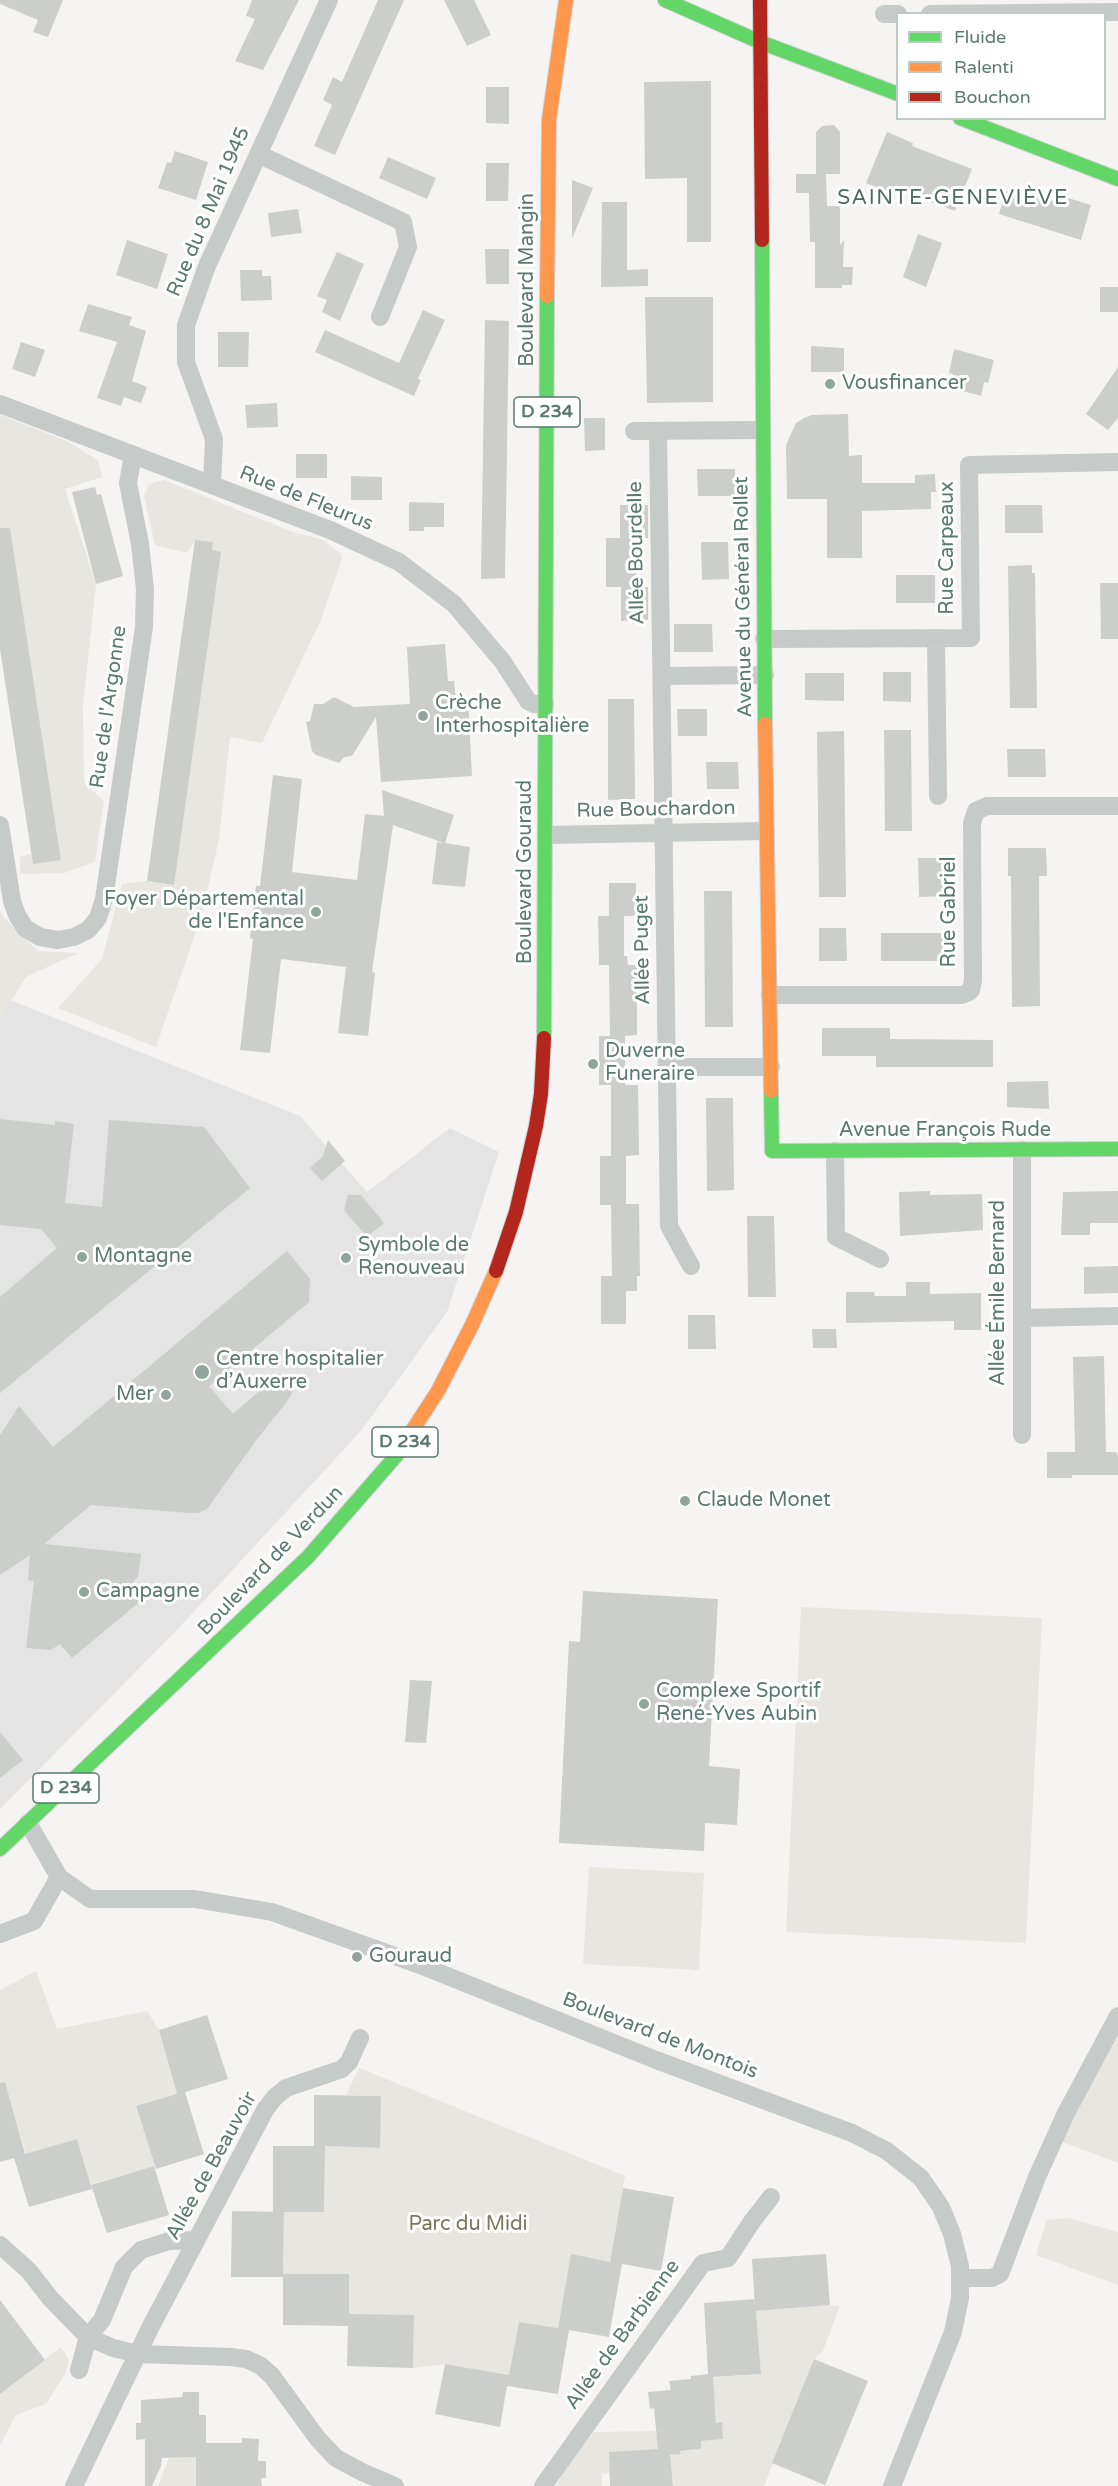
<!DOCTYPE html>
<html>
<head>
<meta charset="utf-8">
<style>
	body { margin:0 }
	#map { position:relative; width:1118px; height:2486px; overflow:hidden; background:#f5f4f3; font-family:"Varela Round",sans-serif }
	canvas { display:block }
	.legend { position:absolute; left:896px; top:12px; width:210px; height:108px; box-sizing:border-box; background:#fff; border:2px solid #bdcac6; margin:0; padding:8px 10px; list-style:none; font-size:18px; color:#5a7a70 }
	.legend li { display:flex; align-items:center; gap:12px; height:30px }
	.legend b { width:30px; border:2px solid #bdcac6 }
</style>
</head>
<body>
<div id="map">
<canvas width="1118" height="2486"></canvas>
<ul class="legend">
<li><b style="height:8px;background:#63d668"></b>Fluide</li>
<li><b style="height:8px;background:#ff974d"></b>Ralenti</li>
<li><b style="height:8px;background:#b3261e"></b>Bouchon</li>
</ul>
</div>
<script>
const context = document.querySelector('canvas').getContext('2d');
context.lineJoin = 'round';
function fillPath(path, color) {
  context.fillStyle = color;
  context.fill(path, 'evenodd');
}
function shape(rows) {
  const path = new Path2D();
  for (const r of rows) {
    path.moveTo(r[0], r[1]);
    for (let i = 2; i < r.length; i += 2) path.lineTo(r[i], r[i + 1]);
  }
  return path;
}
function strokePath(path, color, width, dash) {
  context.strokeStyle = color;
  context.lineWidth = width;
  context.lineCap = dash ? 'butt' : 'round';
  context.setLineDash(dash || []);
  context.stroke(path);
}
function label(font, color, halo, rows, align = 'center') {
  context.font = font + ' "Varela Round",sans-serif';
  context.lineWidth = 6;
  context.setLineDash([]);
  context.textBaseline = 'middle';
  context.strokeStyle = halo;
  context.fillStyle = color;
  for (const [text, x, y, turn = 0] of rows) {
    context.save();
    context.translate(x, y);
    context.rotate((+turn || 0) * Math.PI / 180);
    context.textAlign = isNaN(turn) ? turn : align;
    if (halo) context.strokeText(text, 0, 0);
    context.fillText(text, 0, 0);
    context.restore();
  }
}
fillPath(shape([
	[0,996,300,1116,367,1192,450,1128,499,1152,447,1312,361,1431,176,1631,0,1809]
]), '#e3e4e3');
fillPath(shape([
	[0,415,67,441,98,460,102,477,65,489,96,584,83,705,84,783,104,801,95,862,64,873,20,874,20,857,31,854,33,864,61,859,10,528,0,529],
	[164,480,293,532,323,540,341,554,342,559,320,622,262,743,230,737,219,839,201,917,156,1047,58,1008,102,959,122,884,147,881,173,885,213,543,195,540,187,553,155,545,144,496,149,484],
	[0,911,6,920,38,951,78,953,26,977,0,1019],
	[801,1607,1042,1618,1026,1943,786,1932],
	[589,1867,704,1873,699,1970,583,1964],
	[36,1971,57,2029,147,2011,159,2030,177,2094,136,2107,155,2166,91,2184,77,2139,26,2154,11,2105,0,2108,0,1990],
	[1118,2036,1118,2163,1057,2140],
	[359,2068,625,2176,610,2262,571,2255,558,2328,519,2322,509,2375,445,2364,413,2368,414,2315,349,2315,348,2274,283,2274,284,2212,324,2212,325,2146,379,2148,381,2096,346,2095],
	[1068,2218,1118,2232,1118,2285,1036,2255,1047,2220],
	[830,2305,840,2306,823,2351,814,2359,764,2486,673,2486,673,2478,668,2478,667,2456,681,2454,680,2446,685,2451,701,2449,701,2441,723,2439,721,2422,716,2423,715,2400,709,2378,761,2374,756,2311],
	[61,2347,69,2360,65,2374,46,2404,16,2415,0,2445,0,2386,4,2391],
	[656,2431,661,2455,609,2452,610,2473,602,2474,602,2486,557,2486,565,2468,594,2432],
	[202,2454,196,2470,196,2485,201,2486,158,2486,169,2458]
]), '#e7e6e0');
fillPath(shape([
	[0,0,63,0,48,37,33,32,38,20,0,4],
	[252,0,299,0,263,70,235,61,255,19,246,16],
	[378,0,404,0,335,155,314,146,332,105,323,100,333,77,342,82],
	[444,0,474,0,491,35,467,46],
	[711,81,711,242,687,242,687,178,645,179,644,82],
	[486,87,509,87,509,124,486,123],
	[834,125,840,132,840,174,816,174,816,132,822,126],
	[887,132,913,143,912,146,972,169,955,211,894,188,892,193,866,183],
	[175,151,208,162,196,200,158,188,167,162,171,163],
	[388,157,436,178,427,199,379,178],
	[486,163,509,163,508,201,486,201],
	[796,174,826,174,827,206,840,206,840,245,844,240,843,267,853,267,852,285,842,285,842,288,815,288,815,242,810,242,809,193,796,193],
	[572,180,593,188,572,239],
	[1006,191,1018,195,1019,191,1066,205,1068,198,1091,205,1081,240,999,214],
	[602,202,627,202,627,270,648,269,648,286,601,287],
	[298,209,302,233,271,237,268,213],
	[918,234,942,243,926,287,903,277],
	[127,240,168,254,157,289,116,275],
	[485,249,509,249,509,284,486,284],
	[337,252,364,264,340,321,322,312,327,300,317,296],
	[240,270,262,270,262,276,271,276,272,300,241,301],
	[1100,287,1118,287,1118,312,1100,312],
	[645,297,713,297,713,402,647,403],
	[88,304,132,317,129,325,146,331,132,381,147,387,141,403,124,397,121,406,97,398,117,342,79,331],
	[423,310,445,320,418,379,421,380,414,396,315,352,325,330,399,363],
	[485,320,509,321,505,578,481,579],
	[218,332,249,332,248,367,218,367],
	[21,342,45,350,35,377,12,369],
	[811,346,844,348,844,372,811,372],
	[954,349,994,360,988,383,984,382,981,396,949,387,953,374,949,373],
	[1118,367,1118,418,1108,430,1086,414],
	[277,403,278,427,247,428,245,405],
	[848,414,849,456,862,455,862,483,915,483,915,475,935,474,936,492,931,492,931,509,862,511,862,558,827,558,827,499,787,499,786,445,796,423,804,418,812,415],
	[584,418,605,418,605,450,585,451],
	[296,454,327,454,327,478,296,478],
	[697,469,735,469,736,496,698,496],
	[351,476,382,477,382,500,351,500],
	[95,487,97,495,101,494,123,576,96,584,72,492],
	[409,502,444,503,444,527,424,527,424,531,409,531],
	[620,505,648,505,648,538,637,538,636,587,632,587,648,587,648,620,621,621,621,587,606,587,606,538,620,538],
	[1005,505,1042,505,1043,533,1005,533],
	[0,528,10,528,61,860,33,864,0,649],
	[195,540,213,542,212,550,221,552,174,885,147,881],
	[701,542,728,542,729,579,702,580],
	[1032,565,1032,573,1035,573,1037,708,1010,708,1008,566],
	[896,575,935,575,935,603,896,603],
	[1100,583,1118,583,1118,639,1101,639],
	[674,624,712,624,713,652,674,652],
	[445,644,448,681,454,681,456,700,468,699,472,776,381,782,376,717,352,756,344,757,339,763,316,755,312,751,306,722,310,721,314,704,323,704,334,697,354,707,410,704,407,647],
	[883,672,911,672,911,702,883,701],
	[805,673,844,673,844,701,805,700],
	[608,699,634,699,635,799,608,800],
	[677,709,707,709,707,736,678,736],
	[884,730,911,730,912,831,885,831],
	[844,731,846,897,819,897,817,732],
	[1007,749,1045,749,1046,777,1008,777],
	[706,762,738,762,739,789,707,789],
	[273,775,302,779,292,872,357,880,365,814,384,816,382,790,454,815,445,843,470,847,465,887,432,884,437,842,444,843,393,825,372,972,375,973,368,1036,338,1033,346,967,281,959,270,1053,240,1050,253,939,250,938,256,886,260,886],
	[1008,848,1046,848,1047,876,1039,876,1040,1006,1012,1007,1011,876,1008,876],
	[918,858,946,858,946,896,919,897],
	[609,883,636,883,636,916,620,916,624,916,624,956,627,956,628,965,637,965,637,1035,625,1036,625,1085,638,1085,639,1155,626,1156,626,1204,639,1204,640,1276,637,1276,637,1291,626,1291,626,1324,601,1324,601,1276,612,1276,611,1205,600,1205,600,1156,611,1156,611,1085,599,1085,599,1036,610,1036,609,965,599,965,598,916,609,916],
	[704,891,732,891,733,1027,705,1027],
	[819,928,846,928,847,961,819,961],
	[881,933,946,933,947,961,881,961],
	[822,1028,890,1028,890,1039,993,1040,993,1067,876,1067,876,1056,822,1056],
	[1048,1081,1049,1109,1007,1107,1007,1082],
	[706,1098,733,1098,734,1190,707,1191],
	[0,1119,55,1125,55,1121,74,1124,65,1203,102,1207,109,1120,204,1127,250,1188,0,1393,0,1297,57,1248,41,1229,0,1225],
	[328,1140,345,1161,322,1181,310,1168,323,1156],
	[930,1191,930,1195,982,1194,983,1230,900,1236,899,1192],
	[1118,1191,1118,1223,1090,1223,1090,1235,1061,1235,1063,1192],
	[348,1195,361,1195,384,1223,367,1237,344,1210],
	[747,1216,774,1216,776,1297,748,1297],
	[287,1251,310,1279,309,1302,209,1386,233,1414,280,1373,293,1391,286,1403,257,1439,207,1509,198,1513,189,1513,91,1505,44,1544,141,1554,138,1577,130,1585,142,1600,72,1658,60,1644,51,1650,26,1648,34,1581,28,1580,30,1555,0,1575,0,1435,19,1406,53,1447],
	[1118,1266,1118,1293,1084,1294,1084,1267],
	[906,1282,930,1282,930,1294,981,1293,981,1330,954,1330,954,1321,846,1323,846,1292,874,1292,875,1296,906,1296],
	[688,1315,715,1315,716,1349,688,1349],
	[812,1329,836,1329,837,1348,813,1348],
	[1104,1356,1106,1452,1116,1452,1118,1456,1118,1475,1072,1475,1072,1478,1047,1478,1047,1452,1075,1452,1073,1357],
	[583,1591,718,1599,709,1766,740,1769,737,1825,705,1823,704,1851,559,1843,569,1641,580,1642],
	[410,1680,432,1681,426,1743,405,1742],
	[0,1732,23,1760,0,1778],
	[207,2015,228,2079,185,2092,204,2154,156,2169,136,2106,177,2094,159,2030],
	[5,2082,25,2154,77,2139,92,2189,29,2207,14,2158,0,2162,0,2083],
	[314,2095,381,2096,380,2148,325,2146,324,2212,273,2212,273,2146,320,2146,314,2146],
	[154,2166,169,2215,107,2233,91,2185],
	[623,2188,674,2197,661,2271,622,2264,609,2337,569,2330,558,2394,507,2386,500,2427,435,2414,445,2364,509,2375,519,2322,558,2328,571,2254,610,2262],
	[232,2211,284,2212,283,2274,349,2274,349,2314,414,2315,413,2368,347,2366,348,2326,283,2325,283,2277,231,2277],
	[826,2254,830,2305,756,2311,761,2374,713,2377,716,2423,722,2422,723,2439,701,2441,701,2449,680,2451,681,2454,670,2455,673,2486,610,2486,609,2452,658,2449,654,2408,650,2409,648,2392,671,2390,669,2381,691,2379,691,2376,708,2374,704,2303,755,2299,755,2306,752,2259],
	[0,2300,45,2360,0,2394],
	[814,2359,868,2381,825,2485,772,2463],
	[183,2392,199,2392,199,2415,206,2415,206,2443,242,2443,242,2438,259,2439,258,2461,266,2461,266,2478,261,2478,262,2486,196,2486,196,2457,162,2458,161,2466,152,2486,145,2486,145,2439,136,2440,136,2423,141,2423,141,2400,182,2397]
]), '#cccecc');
const fast = shape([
	[665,0,760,42,898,94],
	[960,118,1118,179],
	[762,240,765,724],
	[544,1038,547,296],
	[771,1091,772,1151,1118,1149],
	[0,1849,308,1557,396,1456,410,1434]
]);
const slow = shape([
	[547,296,549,120,566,0],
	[765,724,771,1091],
	[410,1434,438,1391,472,1325,496,1271]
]);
const jam = shape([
	[760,0,762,240],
	[496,1271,516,1212,536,1126,541,1094,544,1038]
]);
strokePath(fast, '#cfd1d0', 16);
strokePath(slow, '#cfd1d0', 16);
strokePath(jam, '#cfd1d0', 16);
strokePath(shape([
	[884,14,898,14],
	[930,14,1118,12],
	[258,154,403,222,408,247,380,317],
	[0,404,330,530,399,562,454,604,503,662,528,701,534,704,545,704],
	[634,431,762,430],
	[658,431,669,1226,691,1266],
	[212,485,214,439,186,362,186,325,207,266,329,0],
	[936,638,938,796],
	[764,639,971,638,969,465,1118,462],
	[662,676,765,675],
	[0,825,12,901,17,915,25,928,40,937,58,940,74,937,88,930,98,918,104,899,144,627,145,589,140,544,128,483,133,455],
	[546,835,766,831],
	[770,995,962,995,967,993,971,990,973,980,972,823,976,811,987,806,1118,806],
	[667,1067,771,1067],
	[1022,1150,1022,1435],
	[835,1151,836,1237,880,1259],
	[1022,1318,1118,1316],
	[28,1823,59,1877,90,1899,195,1899,272,1912,420,1965,656,2060,852,2133,887,2151,921,2178,941,2207,952,2234,960,2266,960,2298,953,2332,892,2486],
	[0,1934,34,1921,59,1877],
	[0,2245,29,2271,50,2298,88,2337,113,2348,138,2354,231,2357,246,2359,261,2366,272,2376,318,2439,336,2458,362,2472,395,2486],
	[960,2278,992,2278,1000,2274,1037,2177,1066,2113,1118,2016],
	[79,2370,88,2337,102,2320,124,2267,141,2250,169,2241,196,2240],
	[74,2486,150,2328,265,2110,275,2097,286,2088,342,2069,349,2062,360,2038],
	[543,2486,703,2263,728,2258,753,2220,771,2197]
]), '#c6cac8', 18);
strokePath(fast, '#63d668', 14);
strokePath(slow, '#ff974d', 14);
strokePath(jam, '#b3261e', 14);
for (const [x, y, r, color] of [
	[830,384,6,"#90a59e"],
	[423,716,6,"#90a59e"],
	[316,912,6,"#90a59e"],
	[593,1064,6,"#90a59e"],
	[82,1257,6,"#90a59e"],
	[346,1258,6,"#90a59e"],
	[202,1372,8,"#90a59e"],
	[166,1395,6,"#90a59e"],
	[685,1501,6,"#90a59e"],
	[84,1592,6,"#90a59e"],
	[644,1704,6,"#90a59e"],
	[357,1957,6,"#90a59e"]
]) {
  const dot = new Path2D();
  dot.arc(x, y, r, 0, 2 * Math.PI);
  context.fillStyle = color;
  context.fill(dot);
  strokePath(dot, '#fff', 2);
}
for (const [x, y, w] of [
	[547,412,66],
	[405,1442,66],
	[66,1788,66]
]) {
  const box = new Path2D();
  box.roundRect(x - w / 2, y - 15, w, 30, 4.5);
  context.fillStyle = '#fff';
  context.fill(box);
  strokePath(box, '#5a7a70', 1.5);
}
label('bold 18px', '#5a7a70', null, [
	["D 234",547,412],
	["D 234",405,1442],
	["D 234",66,1788]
]);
label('20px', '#5a7a70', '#fff', [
	["Rue du 8 Mai 1945",209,212,-67],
	["Boulevard Mangin",528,280,-90],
	["Rue de Fleurus",306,499,22],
	["Rue Carpeaux",948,548,-90],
	["Allée Bourdelle",637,553,-91],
	["Avenue du Général Rollet",744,597,-91],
	["Rue de l'Argonne",109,707,-82],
	["Rue Bouchardon",656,810,-1],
	["Boulevard Gouraud",526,872,-90],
	["Rue Gabriel",950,912,-90],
	["Allée Puget",643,950,-91],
	["Avenue François Rude",945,1131],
	["Allée Émile Bernard",999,1293,-90],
	["Boulevard de Verdun",271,1561,-46],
	["Boulevard de Montois",660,2036,21],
	["Allée de Beauvoir",212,2166,-61],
	["Allée de Barbienne",623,2335,-54]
]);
label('20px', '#5a7a70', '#fff', [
	["Vousfinancer",842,384],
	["Crèche",435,704],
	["Interhospitalière",435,727],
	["Foyer Départemental",304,900,"right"],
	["de l'Enfance",304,923,"right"],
	["Duverne",605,1052],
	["Funeraire",605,1075],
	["Symbole de",358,1246],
	["Renouveau",358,1269],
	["Montagne",94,1257],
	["Centre hospitalier",216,1360],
	["d’Auxerre",216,1383],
	["Mer",154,1395,"right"],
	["Claude Monet",697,1501],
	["Campagne",96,1592],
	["Complexe Sportif",656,1692],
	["René-Yves Aubin",656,1715],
	["Gouraud",369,1957]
], 'left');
label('20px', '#76785d', '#fff', [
	["Parc du Midi",468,2225]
]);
context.letterSpacing = '1.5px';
label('21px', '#506a63', '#fff', [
	["SAINTE-GENEVIÈVE",953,198]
]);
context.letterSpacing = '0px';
</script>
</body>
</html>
